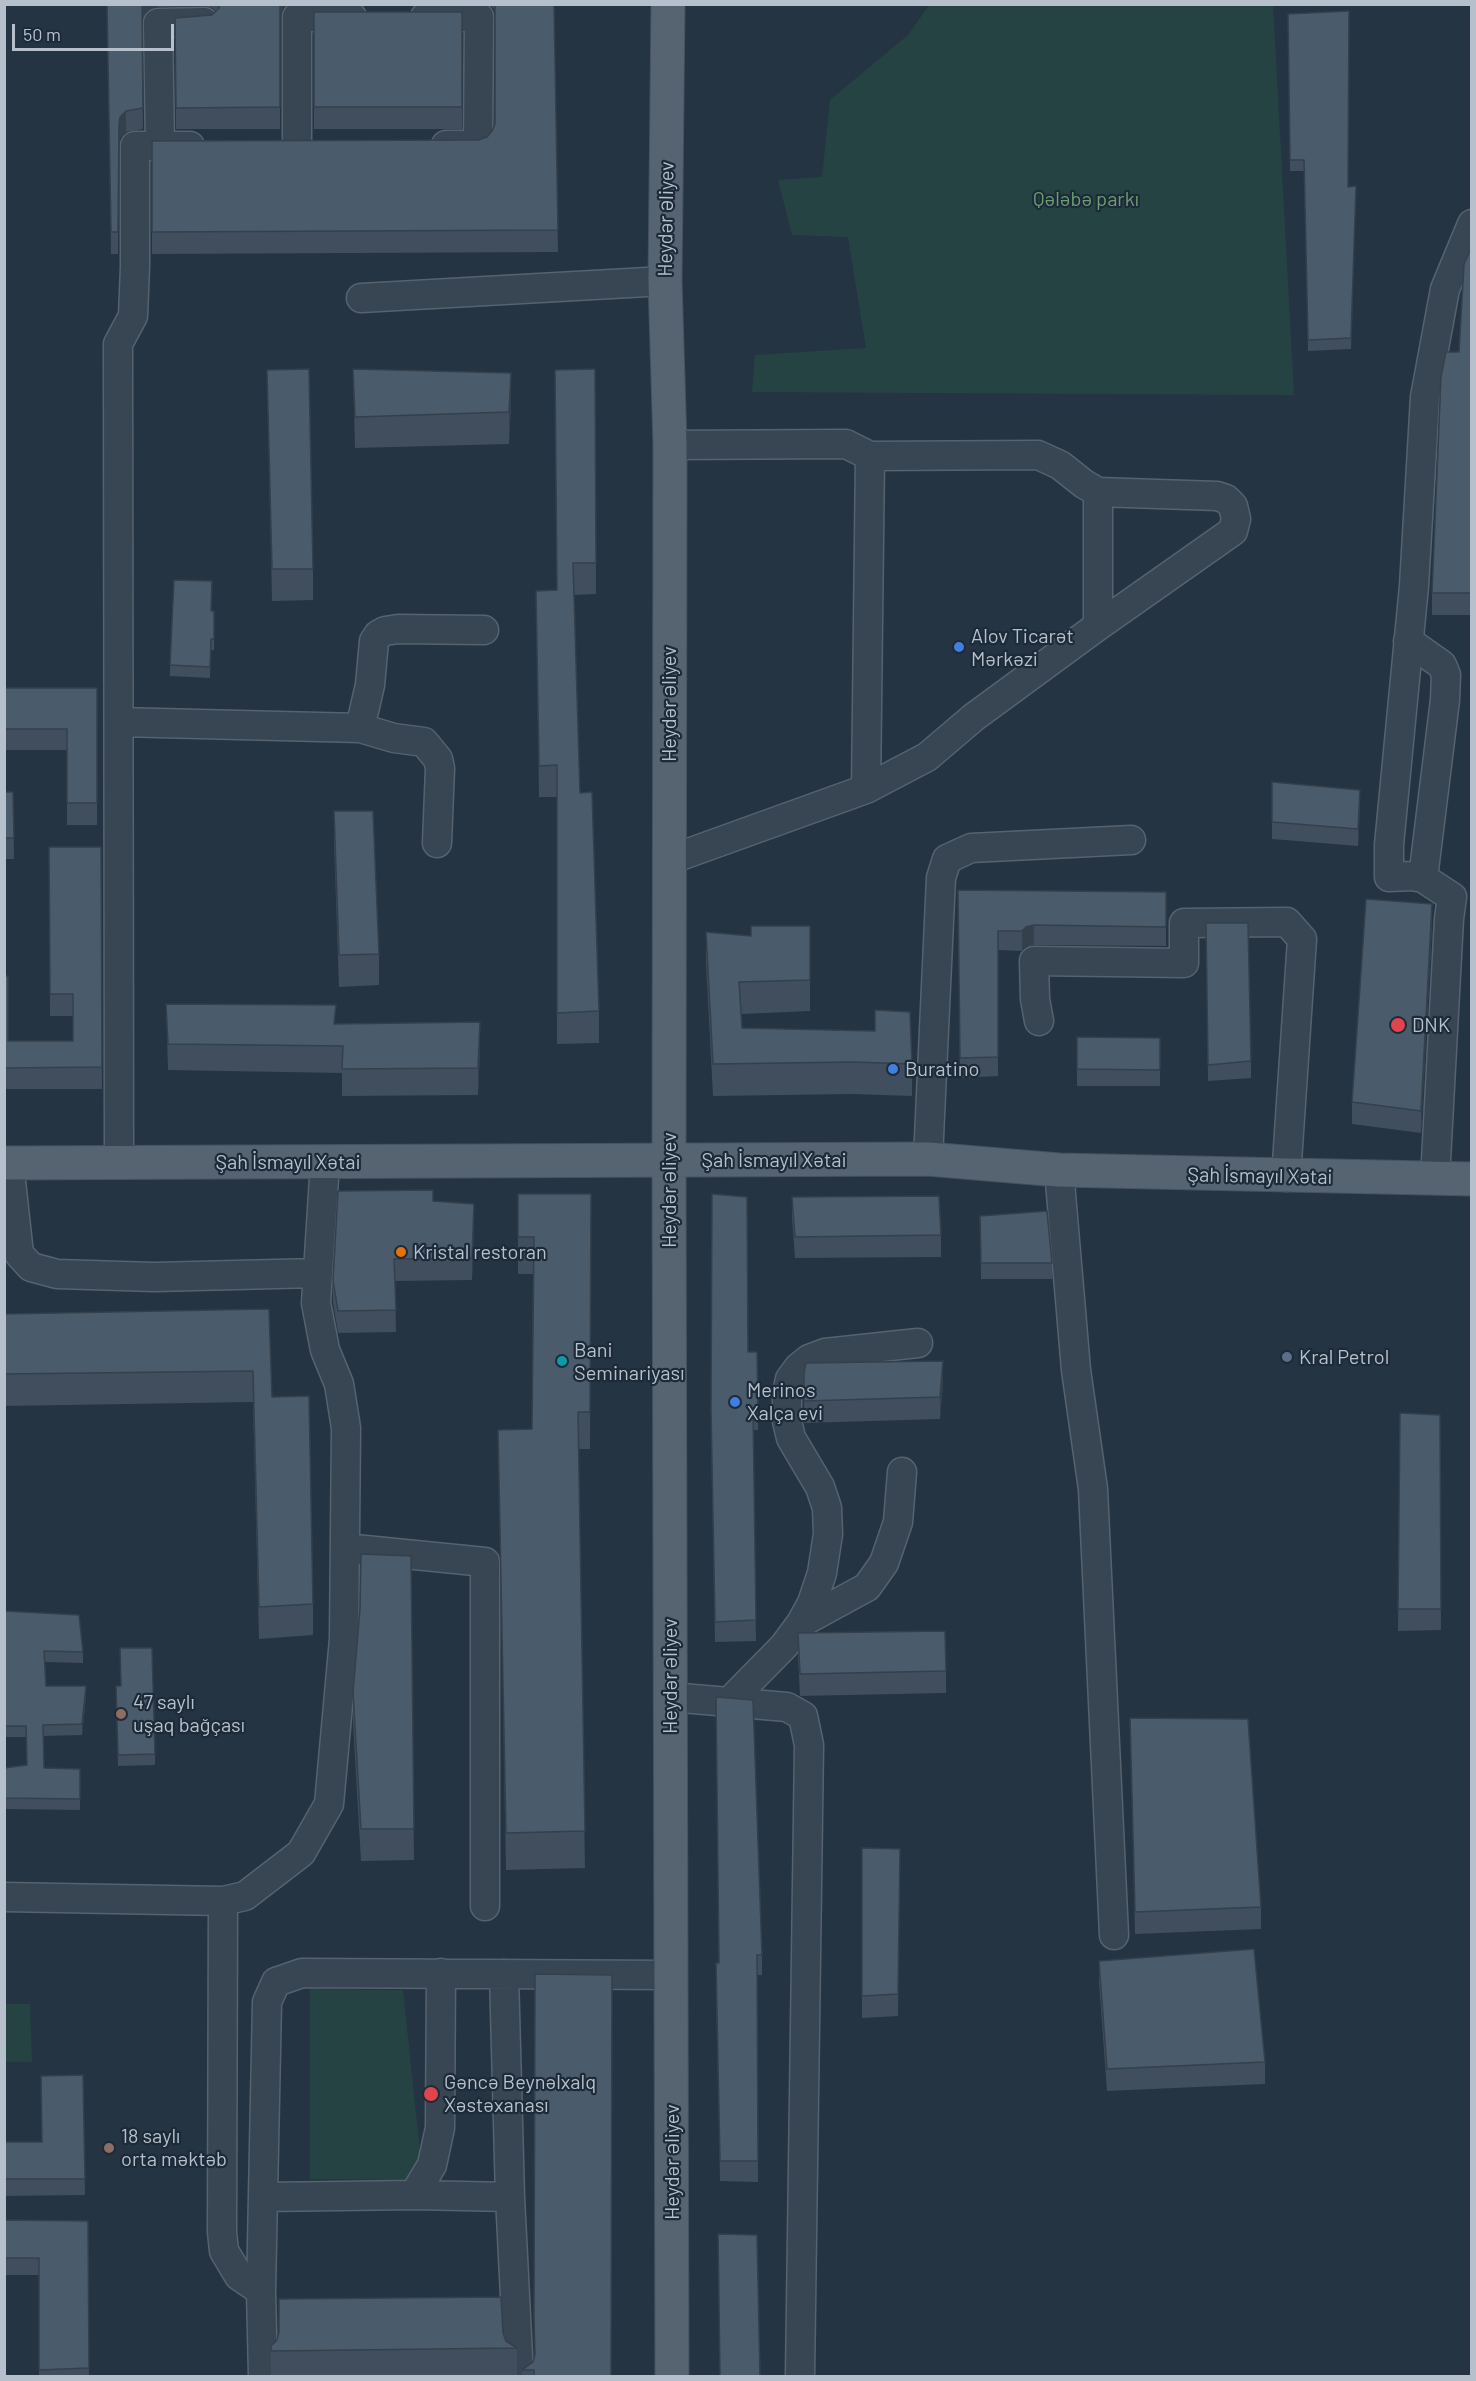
<!DOCTYPE html>
<html>
<head>
<meta charset="utf-8">
<style>
	body { margin:0 }
	#map { position:relative; width:1476px; height:2381px; overflow:hidden; background:#243443; font-family:Barlow,sans-serif }
	canvas { display:block }
	.frame { position:absolute; inset:0; border:6px solid #b5c0cc; pointer-events:none }
	.scale { position:absolute; left:12px; top:24px; width:162px; height:27px; box-sizing:border-box; border:3px solid #b5c0cc; border-top:0; padding-left:8px; font-size:18px; line-height:21px; white-space:nowrap; color:#b5c0cc; -webkit-text-stroke:4px #1d2a38; paint-order:stroke }
</style>
</head>
<body>
<div id="map">
<canvas width="1476" height="2381"></canvas>
<div class="frame"></div>
<div class="scale">50 m</div>
</div>
<script>
const context = document.querySelector('canvas').getContext('2d');
context.lineJoin = 'round';
function fillPath(path, color) {
  context.fillStyle = color;
  context.fill(path, 'evenodd');
}
function shape(rows) {
  const path = new Path2D();
  for (const r of rows) {
    path.moveTo(r[0], r[1]);
    for (let i = 2; i < r.length; i += 2) path.lineTo(r[i], r[i + 1]);
  }
  return path;
}
function strokePath(path, color, width, dash) {
  context.strokeStyle = color;
  context.lineWidth = width;
  context.lineCap = dash ? 'butt' : 'round';
  context.setLineDash(dash || []);
  context.stroke(path);
}
function label(font, color, halo, rows, align = 'center') {
  context.font = font + ' Barlow,sans-serif';
  context.lineWidth = 4.5;
  context.setLineDash([]);
  context.textBaseline = 'middle';
  context.strokeStyle = halo;
  context.fillStyle = color;
  for (const [text, x, y, turn = 0] of rows) {
    context.save();
    context.translate(x, y);
    context.rotate((+turn || 0) * Math.PI / 180);
    context.textAlign = isNaN(turn) ? turn : align;
    if (halo) context.strokeText(text, 0, 0);
    context.fillText(text, 0, 0);
    context.restore();
  }
}
fillPath(shape([
	[930,4,1273,5,1294,395,752,392,755,355,866,348,848,237,792,235,778,180,822,177,830,100,908,35],
	[310,1989,403,1990,423,2180,310,2179],
	[4,2004,30,2004,32,2062,5,2062]
]), '#264344');
const minor = shape([
	[425,17,479,17,478,145,446,145],
	[160,146,158,23,204,22],
	[297,146,297,17,352,17],
	[361,298,665,281],
	[1098,626,1098,492],
	[1408,641,1442,665,1446,675,1445,700,1423,878],
	[119,722,360,728,394,738,424,742,438,759,440,768,437,843],
	[360,728,370,685,374,641,378,635,385,631,398,629,484,630],
	[866,789,870,456],
	[669,860,866,789,927,757,974,717,1098,626,1233,531,1236,519,1233,506,1226,499,1217,496,1098,492,1084,484,1060,465,1038,455,870,456,846,444,670,445],
	[1039,1021,1035,999,1034,961,1184,963,1184,923,1287,922,1302,939,1286,1177],
	[928,1159,941,878,947,859,971,848,1131,840],
	[9,1163,19,1254,31,1267,57,1274,154,1277,317,1273],
	[119,1163,118,344,133,316,135,267,135,146,190,146],
	[1059,1170,1076,1370,1093,1489,1114,1935],
	[1435,1179,1449,919,1452,897,1423,878,1412,876,1389,877,1389,845,1414,586,1425,397,1445,289,1472,224],
	[345,1548,485,1562,485,1906],
	[801,1623,867,1587,884,1563,898,1522,902,1472],
	[670,1697,787,1707,803,1716,809,1745,800,2376],
	[729,1702,784,1646,801,1623,812,1603,822,1573,828,1534,827,1508,820,1487,791,1438,787,1421,787,1393,790,1379,799,1367,809,1359,825,1353,918,1343],
	[4,1897,223,1901,245,1896,301,1853,329,1804,344,1639,346,1428,339,1384,325,1350,316,1303,325,1162],
	[223,1901,222,2232,224,2251,239,2276,261,2291,263,2376],
	[504,1974,510,2197,519,2376],
	[414,2195,510,2197],
	[263,2197,414,2195,432,2165,440,2128,441,1973],
	[261,2291,267,2002,276,1982,302,1973,671,1975]
]);
const major = shape([
	[668,4,665,281,670,445,669,1161,672,2376],
	[4,1163,928,1159,1059,1170,1472,1179]
]);
strokePath(minor, '#56636f', 31);
strokePath(major, '#45515e', 35);
strokePath(minor, '#384552', 28);
strokePath(major, '#566472', 33);
fillPath(shape([
	[107,4,287,4,283,8,280,17,280,129,176,129,175,18,212,15,216,11,212,8,204,6,158,7,150,9,144,15,142,22,143,129,126,132,120,138,119,145,118,254,111,254],
	[489,4,554,4,558,252,152,254,152,141,478,140,487,137,492,131,495,124,495,16,494,9],
	[314,12,462,12,462,129,314,129],
	[1288,14,1348,187,1356,186,1351,349,1308,351,1304,171,1290,171],
	[1472,247,1472,615,1432,615,1432,593],
	[353,369,511,404,509,444,355,448],
	[595,369,596,594,574,595,580,793,599,1011,599,1043,557,1044,557,797,539,797,536,591,557,590],
	[267,370,313,569,313,600,272,601],
	[214,611,214,650,211,650,210,678,170,676,170,665],
	[4,688,97,688,97,825,67,825,67,750,4,750],
	[1272,782,1360,806,1358,846,1272,839],
	[4,792,13,792,14,859,4,859],
	[334,811,379,954,379,985,339,987,334,843],
	[49,847,101,847,102,1089,4,1089,4,976,8,1041,73,1041,73,1016,50,1016],
	[958,890,1166,892,1166,946,1034,945,1026,946,1022,951,998,950,998,1076,960,1078],
	[1206,923,1251,1061,1251,1078,1208,1081],
	[810,926,810,1011,741,1014,742,1028,912,1064,912,1096,853,1094,713,1096,706,963,706,932,751,936],
	[1432,926,1421,1133,1352,1124,1352,1102],
	[166,1004,336,1024,480,1049,478,1095,342,1096,342,1073,168,1070],
	[1077,1037,1160,1038,1160,1086,1077,1086],
	[518,1194,591,1194,590,1449,578,1449,585,1868,506,1870,498,1430,532,1429,533,1274,518,1274],
	[792,1197,941,1235,941,1257,795,1258,792,1218],
	[433,1201,474,1225,472,1280,395,1281,396,1332,338,1333,333,1302,333,1280],
	[980,1216,1052,1263,1052,1279,981,1279],
	[269,1309,272,1397,313,1604,313,1635,259,1639,253,1402,4,1406,4,1314],
	[748,1352,757,1352,758,1430,753,1430,756,1641,715,1642,711,1429],
	[804,1373,943,1382,940,1419,804,1423],
	[1400,1413,1440,1415,1441,1630,1398,1631],
	[411,1556,414,1860,361,1861,353,1723,353,1692],
	[4,1611,83,1652,83,1663,45,1662,46,1686,86,1697,82,1735,43,1736,44,1768,80,1769,80,1810,4,1809,4,1768,27,1765,26,1737,4,1737],
	[798,1633,946,1671,946,1693,800,1696,798,1655],
	[116,1697,155,1754,155,1765,118,1766],
	[716,1697,762,1955,762,1975,757,1975,758,2182,720,2181,716,1984,716,1963,719,1963],
	[1130,1718,1261,1907,1261,1929,1135,1934],
	[862,1848,900,1849,898,2016,862,2018],
	[1099,1961,1265,2062,1265,2084,1107,2091,1099,1983],
	[83,2075,85,2195,4,2196,4,2142,42,2142],
	[4,2220,88,2221,89,2376,39,2376,39,2275,4,2275],
	[279,2299,503,2333,506,2341,517,2348,517,2376,271,2376,271,2346,277,2340,279,2335],
	[534,2319,611,2376,522,2376,522,2370,533,2362,535,2357]
]), '#404e5d');
fillPath(shape([
	[141,4,158,4,158,7,150,9,144,15,141,23],
	[280,4,287,4,283,8,280,17],
	[126,111,126,132,120,138,119,145,119,124,120,117],
	[511,373,511,404,509,444,509,412],
	[1360,790,1360,806,1358,846,1358,829],
	[1432,904,1432,926,1421,1133,1421,1111],
	[1034,925,1034,945,1026,946,1022,951,1022,931,1026,927],
	[480,1022,480,1049,478,1095,478,1068],
	[474,1204,474,1225,472,1280,472,1258],
	[943,1361,943,1382,940,1419,940,1397],
	[86,1686,86,1697,82,1735,82,1724]
]), '#34404c');
const building = shape([
	[107,4,142,4,143,108,126,111,120,117,119,124,118,232,111,232,107,4],
	[219,4,280,4,280,107,176,108,175,18,212,15,219,8,219,4],
	[495,4,554,4,558,230,152,232,152,141,478,140,487,137,492,131,495,124,495,4],
	[1349,11,1348,187,1356,186,1351,338,1308,340,1304,160,1290,160,1288,14,1349,11],
	[314,12,462,12,462,107,314,107,314,12],
	[1472,247,1472,593,1432,593,1441,377,1446,352,1459,352,1464,264,1472,247],
	[309,369,313,569,272,569,267,370,309,369],
	[353,369,511,373,509,412,355,417,353,369],
	[595,369,596,563,573,563,580,793,592,792,599,1011,557,1013,557,765,539,766,536,591,557,590,555,370,595,369],
	[174,580,212,581,211,611,214,611,214,639,211,639,210,667,170,665,174,580],
	[4,688,97,688,97,803,67,803,67,729,4,729,4,688],
	[1272,782,1360,790,1358,829,1272,822,1272,782],
	[4,792,13,792,14,838,4,838,4,792],
	[334,811,373,811,379,954,339,955,334,811],
	[49,847,101,847,102,1067,4,1068,4,976,8,976,8,1041,73,1041,73,994,50,994,49,847],
	[958,890,1166,892,1166,927,1034,925,1026,927,1022,931,998,931,998,1057,960,1058,958,890],
	[1366,899,1432,904,1421,1111,1352,1102,1366,899],
	[1206,923,1248,923,1251,1061,1208,1065,1206,923],
	[751,926,810,926,810,980,739,982,742,1028,875,1031,875,1010,910,1012,912,1064,853,1062,713,1064,706,932,751,936,751,926],
	[166,1004,336,1005,334,1024,480,1022,478,1068,342,1069,343,1046,168,1044,166,1004],
	[1077,1037,1160,1038,1160,1070,1077,1069,1077,1037],
	[433,1190,433,1201,474,1204,472,1258,394,1259,396,1310,338,1311,333,1280,338,1191,433,1190],
	[518,1194,591,1194,590,1412,578,1412,585,1831,506,1833,498,1430,532,1429,534,1237,518,1237,518,1194],
	[712,1194,747,1197,748,1352,757,1352,758,1409,753,1409,756,1620,715,1622,711,1409,712,1194],
	[939,1196,941,1235,795,1237,792,1197,939,1196],
	[1047,1211,1052,1263,981,1263,980,1216,1047,1211],
	[269,1309,272,1397,309,1396,313,1604,259,1607,253,1371,4,1374,4,1314,269,1309],
	[943,1361,940,1397,804,1401,804,1373,806,1363,943,1361],
	[1400,1413,1440,1415,1441,1609,1398,1609,1400,1413],
	[361,1554,411,1556,414,1829,361,1829,353,1692,360,1609,361,1554],
	[4,1611,79,1615,83,1652,44,1651,46,1686,86,1686,82,1724,43,1725,44,1768,80,1769,80,1799,4,1798,4,1768,27,1765,26,1726,4,1726,4,1611],
	[945,1631,946,1671,800,1674,798,1633,945,1631],
	[120,1648,152,1648,155,1754,118,1755,116,1686,121,1686,120,1648],
	[716,1697,753,1700,762,1955,757,1955,758,2161,720,2161,716,1963,719,1963,716,1697],
	[1130,1718,1248,1719,1261,1907,1135,1912,1130,1718],
	[862,1848,900,1849,898,1994,862,1996,862,1848],
	[1254,1949,1265,2062,1107,2069,1099,1961,1254,1949],
	[535,1974,612,1975,611,2376,534,2376,534,2370,522,2370,533,2362,535,2354,534,2319,535,1974],
	[83,2075,85,2179,4,2179,4,2142,42,2142,41,2076,83,2075],
	[4,2220,88,2221,89,2368,39,2370,39,2258,4,2258,4,2220],
	[718,2234,757,2235,760,2376,720,2376,718,2234],
	[501,2297,503,2333,506,2341,517,2348,271,2351,271,2346,277,2340,279,2332,279,2299,501,2297]
]);
fillPath(building, '#4a5b6c');
strokePath(building, '#34404c', 1.5);
for (const [x, y, r, color] of [
	[959,647,6,"#3f7fe0"],
	[1398,1025,8,"#e0444e"],
	[893,1069,6,"#3f7fe0"],
	[401,1252,6,"#e8710a"],
	[1287,1357,6,"#5c6f8a"],
	[562,1361,6,"#0f9aa8"],
	[735,1402,6,"#3f7fe0"],
	[121,1714,6,"#8d6e63"],
	[431,2094,8,"#e0444e"],
	[109,2148,6,"#8d6e63"]
]) {
  const dot = new Path2D();
  dot.arc(x, y, r, 0, 2 * Math.PI);
  context.fillStyle = color;
  context.fill(dot);
  strokePath(dot, '#1d2a38', 2);
}
label('20px', '#6b9f72', '#1d2a38', [
	["Qələbə parkı",1086,199]
]);
label('20px', '#b5c0cc', '#1d2a38', [
	["Heydər Əliyev",666,219,-89],
	["Heydər Əliyev",669,704,-90],
	["Şah İsmayıl Xətai",774,1160],
	["Şah İsmayıl Xətai",288,1162],
	["Şah İsmayıl Xətai",1260,1176,1],
	["Heydər Əliyev",669,1190,-90],
	["Heydər Əliyev",670,1676,-90],
	["Heydər Əliyev",672,2162,-90]
]);
label('20px', '#b5c0cc', '#1d2a38', [
	["Alov Ticarət",971,636],
	["Mərkəzi",971,659],
	["DNK",1412,1025],
	["Buratino",905,1069],
	["Kristal restoran",413,1252],
	["Bani",574,1350],
	["Seminariyası",574,1373],
	["Kral Petrol",1299,1357],
	["Merinos",747,1390],
	["Xalça evi",747,1413],
	["47 saylı",133,1702],
	["uşaq bağçası",133,1725],
	["Gəncə Beynəlxalq",444,2082],
	["Xəstəxanası",444,2105],
	["18 saylı",121,2136],
	["orta məktəb",121,2159]
], 'left');
</script>
</body>
</html>
